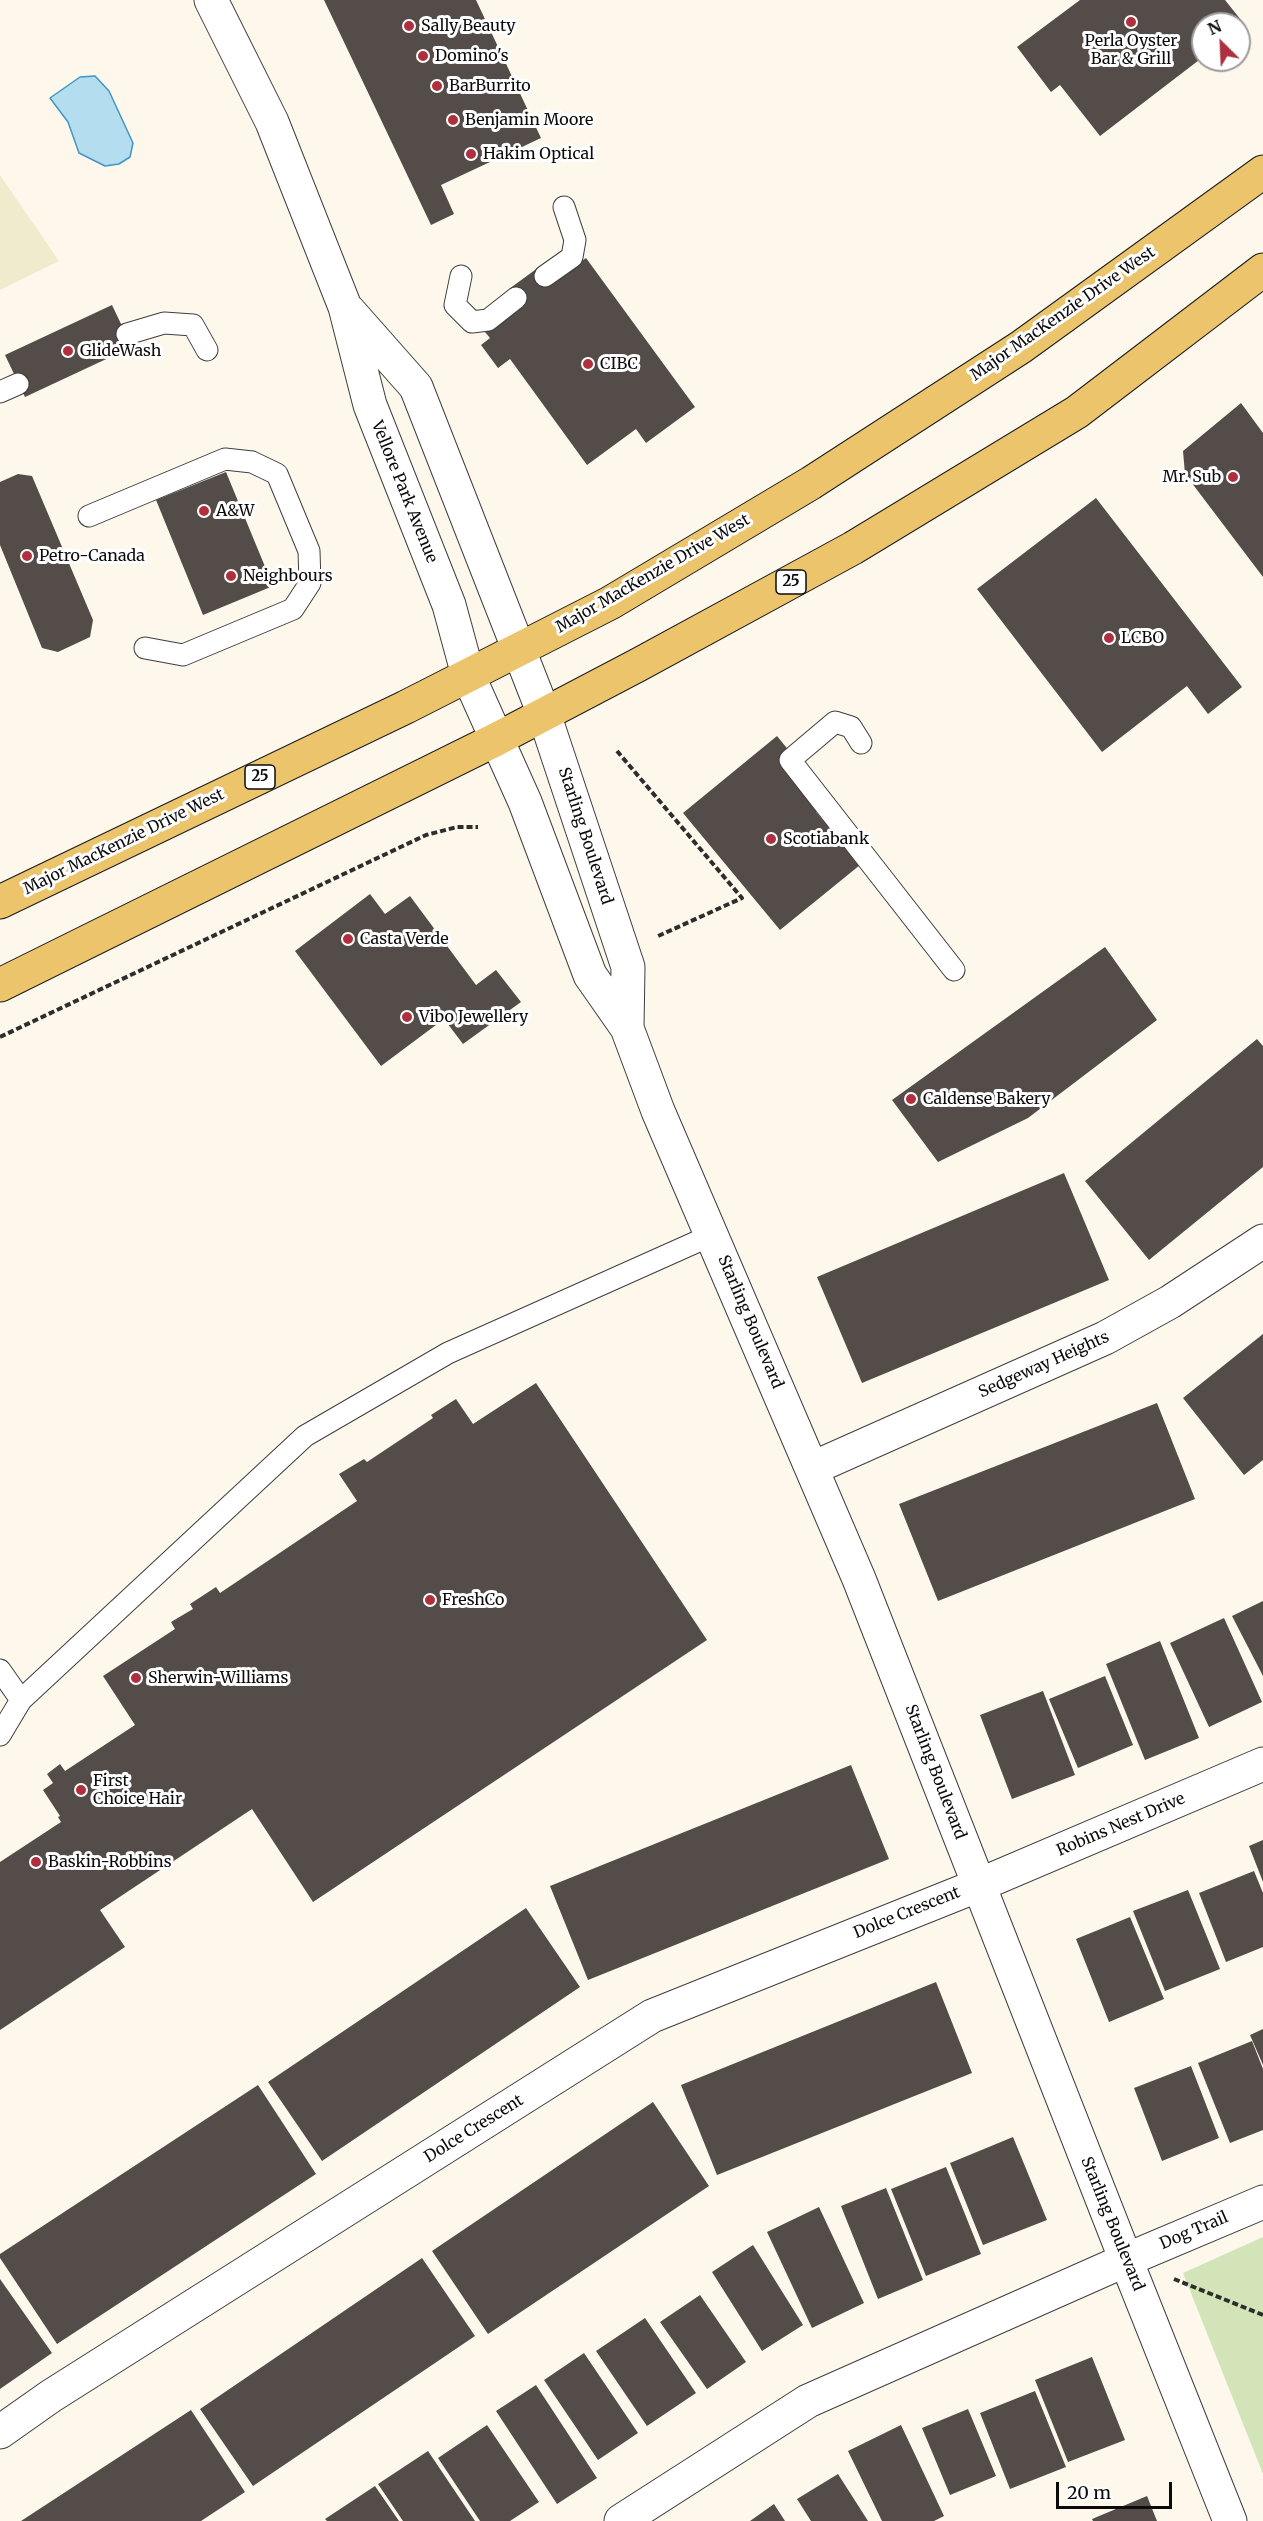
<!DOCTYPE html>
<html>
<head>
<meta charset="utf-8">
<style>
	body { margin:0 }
	#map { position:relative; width:1263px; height:2521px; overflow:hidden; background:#fdf8eb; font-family:Merriweather,serif }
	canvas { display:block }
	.north { position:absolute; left:1191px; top:12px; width:60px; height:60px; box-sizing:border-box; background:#fff; border:2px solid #9d9d9d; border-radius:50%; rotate:336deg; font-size:16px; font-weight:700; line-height:24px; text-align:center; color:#0b0b0b }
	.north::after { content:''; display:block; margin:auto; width:21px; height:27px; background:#ae303e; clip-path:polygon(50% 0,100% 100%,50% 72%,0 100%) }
	.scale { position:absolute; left:1056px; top:2482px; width:116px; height:27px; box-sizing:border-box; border:3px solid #0b0b0b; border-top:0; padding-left:8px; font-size:18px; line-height:21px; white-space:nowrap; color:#0b0b0b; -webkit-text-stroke:4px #fff; paint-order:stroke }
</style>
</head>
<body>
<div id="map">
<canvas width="1263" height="2521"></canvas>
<div class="north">N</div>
<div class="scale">20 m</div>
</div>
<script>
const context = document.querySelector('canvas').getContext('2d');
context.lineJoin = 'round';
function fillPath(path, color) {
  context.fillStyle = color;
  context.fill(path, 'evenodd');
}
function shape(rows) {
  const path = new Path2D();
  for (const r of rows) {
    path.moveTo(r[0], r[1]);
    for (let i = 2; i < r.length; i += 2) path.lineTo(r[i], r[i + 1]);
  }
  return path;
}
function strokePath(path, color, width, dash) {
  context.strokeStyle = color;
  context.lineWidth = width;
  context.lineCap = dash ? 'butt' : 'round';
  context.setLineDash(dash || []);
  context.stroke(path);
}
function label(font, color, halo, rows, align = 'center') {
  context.font = font + ' Merriweather,serif';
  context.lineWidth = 6;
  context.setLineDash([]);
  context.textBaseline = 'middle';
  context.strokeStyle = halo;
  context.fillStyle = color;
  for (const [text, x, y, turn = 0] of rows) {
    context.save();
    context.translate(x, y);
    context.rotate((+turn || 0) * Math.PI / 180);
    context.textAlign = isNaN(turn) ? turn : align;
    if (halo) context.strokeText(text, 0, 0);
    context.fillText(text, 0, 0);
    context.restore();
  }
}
fillPath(shape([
	[0,175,59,261,0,290]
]), '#f1ebcd');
fillPath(shape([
	[1263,2237,1263,2474,1183,2273]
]), '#d2e4b8');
const water = shape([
	[95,76,109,91,133,143,130,157,119,164,105,166,79,153,68,122,50,98,80,77,95,76]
]);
fillPath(water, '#b4ddf0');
strokePath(water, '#4296c0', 1.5);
fillPath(shape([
	[324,0,476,0,541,138,441,185,454,214,431,225],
	[1080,0,1225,0,1245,25,1239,29,1239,24,1203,24,1203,57,1100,136,1060,85,1051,92,1017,47],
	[586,258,695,407,646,443,636,429,587,465,510,359,498,368,481,345,490,338,485,332,521,305,509,289,539,267,550,284],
	[112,305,132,347,25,397,5,355],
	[1241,403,1263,433,1263,577,1185,474,1183,451],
	[226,472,273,586,203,615,156,500],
	[18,474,32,476,93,620,90,637,58,652,42,648,0,545,0,482],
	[1096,498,1242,687,1208,714,1187,686,1102,752,977,589],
	[777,736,830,801,816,812,860,865,780,930,683,813],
	[370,894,385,914,410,896,476,985,496,970,521,1002,463,1044,444,1019,381,1066,295,951],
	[1105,947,1157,1020,1028,1118,938,1162,892,1100],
	[1257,1039,1263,1046,1263,1167,1149,1260,1085,1181],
	[1064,1173,1109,1280,862,1383,817,1277],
	[1263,1334,1263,1460,1244,1475,1183,1398],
	[536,1383,707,1640,313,1902,252,1809,100,1910,125,1947,0,2030,0,1862,61,1822,58,1817,60,1816,43,1790,53,1783,47,1774,60,1764,65,1771,135,1725,103,1676,175,1629,171,1622,193,1609,190,1604,216,1587,220,1593,357,1501,339,1474,364,1459,367,1462,433,1418,431,1415,456,1399,473,1424],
	[1157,1403,1195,1499,938,1601,899,1504],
	[1263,1601,1263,1676,1232,1616],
	[1224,1618,1262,1702,1209,1727,1170,1643],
	[1160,1641,1199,1738,1145,1760,1106,1664],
	[1105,1676,1133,1745,1078,1768,1049,1699],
	[1043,1691,1075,1775,1012,1799,980,1715],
	[851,1765,889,1859,588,1980,550,1886],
	[1263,1840,1263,1882,1249,1846],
	[1254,1871,1263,1893,1263,1947,1226,1962,1199,1893],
	[1188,1890,1220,1969,1165,1991,1133,1911],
	[526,1908,580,1987,322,2161,268,2082],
	[1130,1917,1164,1999,1109,2022,1076,1939],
	[936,1982,972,2073,717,2175,681,2085],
	[1263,2029,1263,2065,1250,2035],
	[1252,2041,1263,2069,1263,2130,1230,2143,1198,2063],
	[1191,2066,1219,2138,1162,2161,1134,2088],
	[258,2085,316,2174,57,2344,0,2258,0,2254],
	[653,2102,709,2186,488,2334,432,2251],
	[1013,2137,1047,2220,983,2245,950,2163],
	[946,2167,981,2254,926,2276,891,2189],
	[886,2188,923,2280,878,2299,841,2206],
	[819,2207,864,2303,812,2328,767,2232],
	[753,2245,803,2325,762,2351,712,2272],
	[422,2258,475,2336,253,2486,200,2409],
	[0,2279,52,2353,0,2389],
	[700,2295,746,2362,707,2389,660,2322],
	[645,2318,696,2393,647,2426,596,2351],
	[584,2353,638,2433,598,2460,544,2380],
	[1092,2357,1125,2440,1068,2462,1035,2380],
	[536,2385,597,2478,557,2504,496,2411],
	[1035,2391,1066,2467,1010,2489,980,2413],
	[968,2409,996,2476,950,2495,922,2428],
	[191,2410,245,2492,201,2521,21,2521],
	[487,2425,539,2502,510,2521,480,2521,438,2458],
	[901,2425,944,2516,934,2521,882,2521,848,2451],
	[428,2451,475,2521,403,2521,378,2484],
	[838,2474,868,2521,811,2521,797,2499],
	[375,2486,399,2521,327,2521,325,2519],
	[1147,2496,1157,2521,1093,2521,1092,2519],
	[774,2504,785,2521,750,2521]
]), '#534c48');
const lane = shape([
	[461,276,455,305,472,322,488,320,516,298],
	[545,276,572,257,575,240,564,207],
	[127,334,164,323,193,325,207,350],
	[0,392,18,384],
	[89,516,225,459,252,462,277,474,309,551,310,583,293,609,183,655,145,648],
	[861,743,851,727,835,722,790,760,954,970],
	[0,1670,21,1700],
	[0,1735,21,1700,305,1436,448,1353,712,1235]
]);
const street = shape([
	[211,0,272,122,345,307,370,405,449,605,468,675,525,802,590,975,627,1028,658,1111,859,1579,1126,2260,1230,2521],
	[348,310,416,387,544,714,628,967,627,1028],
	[813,1468,1105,1338,1170,1302,1263,1241],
	[0,2432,51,2396,652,2016,979,1885,1263,1764],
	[621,2521,808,2401,1126,2260,1263,2202]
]);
const primary = shape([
	[0,902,406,707,610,603,811,483,1021,347,1263,172],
	[0,985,497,739,638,665,853,548,1077,412,1263,270]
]);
strokePath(lane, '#3e3e3e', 23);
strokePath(street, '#3e3e3e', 35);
strokePath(primary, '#1c1c1c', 35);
strokePath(shape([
	[617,751,742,898,656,937],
	[0,1037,426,835,457,827,478,827],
	[1174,2279,1263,2315]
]), '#2d2d2d', 4, [6, 3]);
strokePath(lane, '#fff', 21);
strokePath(street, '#fff', 33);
strokePath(primary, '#ecc46c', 33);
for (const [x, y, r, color] of [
	[1131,22,6,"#ae303e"],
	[409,26,6,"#ae303e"],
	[423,56,6,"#ae303e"],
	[437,86,6,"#ae303e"],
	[453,120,6,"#ae303e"],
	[471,154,6,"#ae303e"],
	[68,351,6,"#ae303e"],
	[588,364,6,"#ae303e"],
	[1233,477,6,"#ae303e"],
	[204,511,6,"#ae303e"],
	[27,556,6,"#ae303e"],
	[231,576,6,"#ae303e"],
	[1109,638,6,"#ae303e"],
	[771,839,6,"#ae303e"],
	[348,939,6,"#ae303e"],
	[407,1017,6,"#ae303e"],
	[911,1099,6,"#ae303e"],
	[430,1600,6,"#ae303e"],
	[136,1678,6,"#ae303e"],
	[81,1790,6,"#ae303e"],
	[36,1862,6,"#ae303e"]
]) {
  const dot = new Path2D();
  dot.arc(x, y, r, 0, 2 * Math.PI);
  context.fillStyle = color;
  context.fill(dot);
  strokePath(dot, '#fff', 2);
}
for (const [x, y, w] of [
	[791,582,30],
	[260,777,30]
]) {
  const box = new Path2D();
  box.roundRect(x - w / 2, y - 12, w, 24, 4.5);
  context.fillStyle = '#fff';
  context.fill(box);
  strokePath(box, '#0b0b0b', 1.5);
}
label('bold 15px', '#0b0b0b', null, [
	["25",791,582],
	["25",260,777]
]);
label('16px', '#0b0b0b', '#fff', [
	["Sally Beauty",421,26],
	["Perla Oyster",1131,41,"center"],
	["Bar & Grill",1131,59,"center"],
	["Domino's",435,56],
	["BarBurrito",449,86],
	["Benjamin Moore",465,120],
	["Hakim Optical",483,154],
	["GlideWash",80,351],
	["CIBC",600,364],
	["Mr. Sub",1221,477,"right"],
	["A&W",216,511],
	["Petro-Canada",39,556],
	["Neighbours",243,576],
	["LCBO",1121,638],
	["Scotiabank",783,839],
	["Casta Verde",360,939],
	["Vibo Jewellery",419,1017],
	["Caldense Bakery",923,1099],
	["FreshCo",442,1600],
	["Sherwin-Williams",148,1678],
	["First",93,1781],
	["Choice Hair",93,1799],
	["Baskin-Robbins",48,1862]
], 'left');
label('16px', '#0b0b0b', '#fff', [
	["Major MacKenzie Drive West",1063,314,-35],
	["Vellore Park Avenue",404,492,68],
	["Major MacKenzie Drive West",653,574,-30],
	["Starling Boulevard",585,836,72],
	["Major MacKenzie Drive West",124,842,-26],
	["Starling Boulevard",750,1322,67],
	["Sedgeway Heights",1044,1365,-24],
	["Starling Boulevard",935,1772,69],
	["Robins Nest Drive",1121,1825,-23],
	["Dolce Crescent",907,1913,-22],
	["Dolce Crescent",474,2129,-32],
	["Starling Boulevard",1112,2224,68],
	["Dog Trail",1194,2231,-23]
]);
</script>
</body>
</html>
